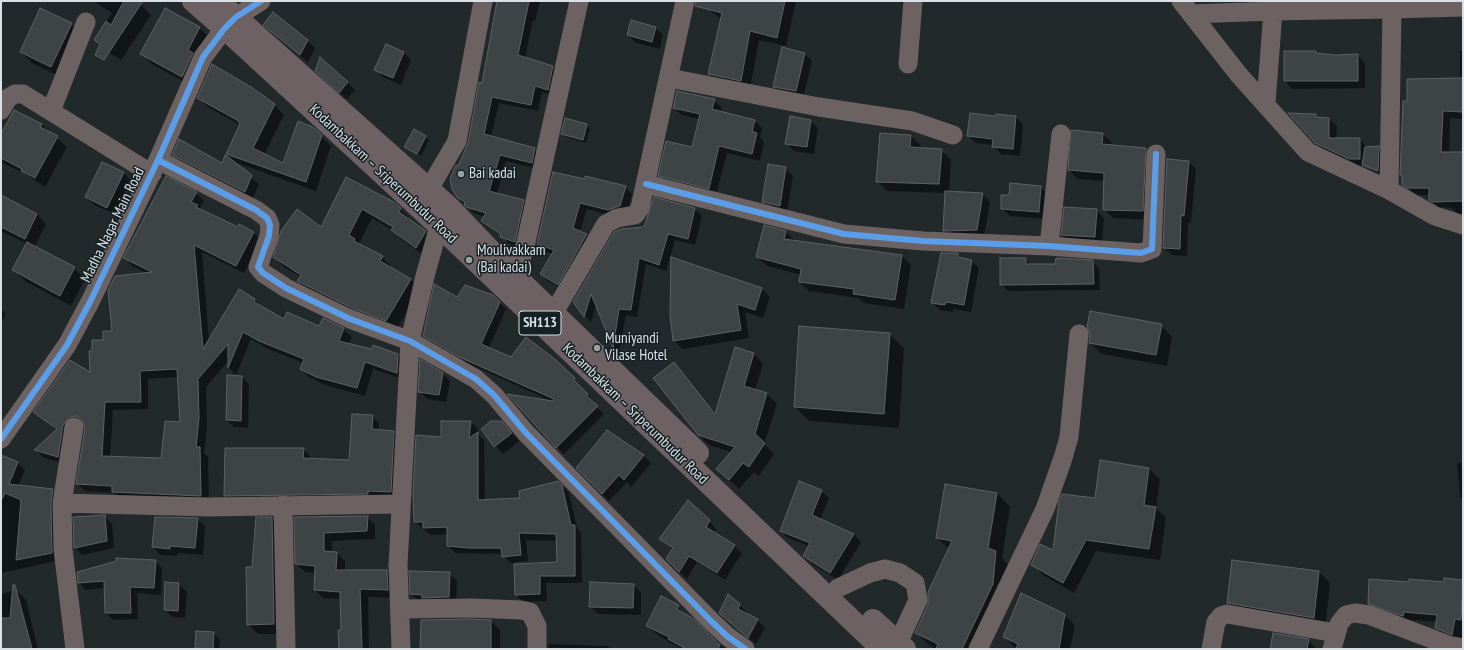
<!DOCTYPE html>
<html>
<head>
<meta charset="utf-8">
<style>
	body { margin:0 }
	#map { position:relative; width:1464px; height:650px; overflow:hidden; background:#22292b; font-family:"PT Sans Narrow",sans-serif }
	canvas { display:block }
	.frame { position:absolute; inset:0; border:2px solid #d9e1e4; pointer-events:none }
</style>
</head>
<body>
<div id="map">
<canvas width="1464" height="650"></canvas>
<div class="frame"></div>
</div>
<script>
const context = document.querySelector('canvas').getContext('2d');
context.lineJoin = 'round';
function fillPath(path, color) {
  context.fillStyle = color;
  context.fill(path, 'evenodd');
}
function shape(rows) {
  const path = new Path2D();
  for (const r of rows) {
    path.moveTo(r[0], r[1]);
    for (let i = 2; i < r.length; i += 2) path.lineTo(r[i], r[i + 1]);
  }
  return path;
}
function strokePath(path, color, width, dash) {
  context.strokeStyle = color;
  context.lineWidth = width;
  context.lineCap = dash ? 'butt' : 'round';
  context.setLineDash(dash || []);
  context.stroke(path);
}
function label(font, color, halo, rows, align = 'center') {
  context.font = font + ' "PT Sans Narrow",sans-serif';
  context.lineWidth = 3;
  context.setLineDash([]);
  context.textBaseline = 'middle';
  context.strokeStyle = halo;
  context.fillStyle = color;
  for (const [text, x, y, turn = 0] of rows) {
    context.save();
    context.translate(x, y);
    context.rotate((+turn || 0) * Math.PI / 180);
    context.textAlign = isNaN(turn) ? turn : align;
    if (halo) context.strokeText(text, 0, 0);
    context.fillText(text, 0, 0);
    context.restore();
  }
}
fillPath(shape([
	[93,1,137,1,151,15,121,60,105,50,95,39,112,13],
	[497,1,540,1,535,21,533,20,525,58,553,67,560,73,555,96,542,92,538,111,499,103,491,137,535,149,542,155,538,169,506,161,497,194,524,201,530,207,521,248,508,243,502,235,483,220,485,217,474,213,458,197,459,167,469,144,483,85],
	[698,1,796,1,786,46,759,40,750,89,718,83,709,74,721,19],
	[892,1,906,1,906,3],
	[1219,1,1270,1,1270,2,1241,3,1239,2],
	[71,24,83,35,63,78,32,63,21,52],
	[199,28,211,39,194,87,153,65,142,54],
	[656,28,663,35,660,49,636,43,628,35],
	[272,32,307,40,315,48,308,62],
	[386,45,404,53,411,60,401,85,383,77,376,69],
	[1460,51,1463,51,1463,119,1450,118,1449,153,1463,153,1463,216,1460,216,1452,208,1438,207,1430,200,1430,195,1416,195,1403,184,1408,102,1460,79],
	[1315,52,1318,54,1335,56,1357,55,1365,63,1365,88,1292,89,1285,81],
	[804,53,812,61,803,98,781,94,774,87],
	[321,58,355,90,347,99,324,79],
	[198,97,274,105,284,115,264,155,284,164,312,128,331,146,316,191,237,163,227,154,240,125,208,107],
	[714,100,722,108,721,112,755,121,762,128,760,137,764,141,760,161,727,153,716,195,667,183,659,175,692,148,699,119,682,115,674,108],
	[1316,115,1319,118,1329,119,1337,126,1336,139,1360,139,1367,148,1378,147,1382,151,1382,174,1365,166,1357,166,1323,150,1315,142],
	[1016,117,1023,125,1020,156,1001,154,993,145,976,143,968,136,996,118],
	[810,121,818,128,814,154,794,151,786,143],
	[41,124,67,147,45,187,27,175,1,162,1,136],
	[586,125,590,129,586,143,566,137,562,134],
	[1103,134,1112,143,1111,146,1146,149,1155,158,1151,220,1113,218,1104,209,1105,181,1078,179,1069,170],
	[911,136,921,146,920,149,941,150,951,160,949,192,983,194,990,202,984,237,951,238,944,230,946,193,887,191,877,181],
	[426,137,429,140,421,156,406,147],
	[173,155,222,164,226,157,259,184,252,199,181,162],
	[1189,162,1196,169,1191,223,1188,223,1187,256,1172,255,1164,248],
	[785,168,793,176,787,213,771,209,763,202],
	[123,172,130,180,115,214,94,205,86,197],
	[346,178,401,209,410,219,409,221,425,232,435,242,427,257,402,240,392,230,372,218,359,244,382,257,392,267,391,268,410,279,420,289,396,330,308,291,298,281,301,277,284,267,274,257,321,229],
	[586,181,625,187,632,194,627,213,616,217,587,209,580,232,587,235,594,242,565,291,548,281,541,274,553,254,545,251,538,244],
	[1040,187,1048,194,1046,219,1010,216,1002,209,1010,196],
	[196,193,204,201,200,208,204,212,238,228,253,232,261,240,244,273,202,252,209,340,239,290,255,300,263,308,285,320,320,328,343,329,352,337,349,344,398,355,406,363,405,380,373,369,365,396,325,385,309,377,301,369,304,363,268,349,251,339,236,375,229,368,229,360,206,387,207,427,204,453,208,456,209,503,121,499,115,493,85,491,77,483,86,428,84,424,78,425,66,464,44,458,36,450,57,430,34,412,91,374,94,352,113,332,148,274,132,266,124,258],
	[178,377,181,423,162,459,110,457,113,410,148,409,148,379],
	[1,196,37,214,46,224,35,247,74,268,85,279,71,306,25,281,14,270,27,244,1,231],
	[654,198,695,209,702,216,695,245,675,240,666,271,646,264,637,317,626,315,619,353,613,347,596,305,591,323,574,302,645,228],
	[1096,210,1104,218,1102,244,1070,242,1062,235],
	[786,232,795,241,902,256,911,265,904,309,864,303,858,298,809,291,800,282,801,275,767,266,757,257],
	[958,254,962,259,971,261,979,268,971,312,953,309,953,312,940,310,932,302],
	[1001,259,1026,259,1031,265,1056,265,1092,261,1099,268,1100,290,1008,291,1001,284],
	[761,288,770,297,763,318,745,312,749,338,683,349,674,341],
	[492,296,506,309,489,348,511,358,574,379,581,386,580,387,594,401,593,403,604,414,564,454,557,447,551,401,467,363,431,342,424,335,457,298],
	[1,309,6,314,1,324],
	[1161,325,1172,337,1167,366,1102,354,1090,343,1091,335],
	[889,334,904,348,899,428,809,421,795,407],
	[754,354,763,364,755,390,767,394,777,404,764,444,774,454,759,476,754,472,739,489,717,469,731,452,709,445,699,435,674,363,716,414],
	[442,373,450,381,446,402,427,399,419,391],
	[242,377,249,384,248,428,234,427,227,420],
	[372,416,379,423,378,431,394,432,401,439,397,498,231,502,225,495,303,449,310,456,310,460,350,461],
	[442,422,471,422,478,429,477,433,484,440,485,501,521,499,558,482,569,493,577,528,581,533,582,583,546,583,547,601,523,602,516,595,515,565,558,563,557,541,526,540,528,561,510,563,503,554,455,553,448,546,448,534,431,535,415,522,442,438],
	[482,430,509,430,519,441,503,454],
	[608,431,644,456,651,463,631,487,627,482,609,501,577,468],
	[1,456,17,462,25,470,18,486,53,490,60,497,60,560,1,573],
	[1457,463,1463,463,1463,500,1460,497],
	[1149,469,1160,479,1156,508,1166,518,1160,560,1096,551,1074,593,1043,575,1033,564,1053,552,1096,499],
	[821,491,829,498,820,520,854,534,861,542,838,580,812,564,805,556,809,546,788,538,781,531],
	[997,493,1010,507,1002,558,1009,566,982,649,936,649,930,646,916,633,929,605,949,549,937,538],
	[104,516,112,524,114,548,82,555,75,548],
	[367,517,375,525,375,539,332,541,332,553,337,553,345,561,345,571,387,571,395,580,396,598,368,597,369,649,340,649,342,631,341,599,323,598,315,590,316,573,305,572,296,564,295,518],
	[272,518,282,528,284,634,258,634,248,624,253,568],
	[197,519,205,526,203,555,178,553,177,556,160,555,153,547],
	[709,521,716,529,714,533,734,546,742,553,725,580,697,562,687,579,667,559,673,550,660,539],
	[155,561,162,568,161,595,137,593,138,619,113,620,106,613,105,588,86,590,79,583,78,573],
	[1233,562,1319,572,1330,583,1325,629,1239,614,1228,603],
	[449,573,457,581,456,604,419,601,411,594],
	[1445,579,1463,581,1463,642,1444,636,1436,628,1437,622,1411,620,1411,623,1377,612,1369,603,1410,583,1445,583],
	[166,583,179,584,187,592,185,618,172,617,165,609],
	[634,585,641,593,641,615,598,614,590,606],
	[16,590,26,600,38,649,1,649,1,594],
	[728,596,747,612,746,614,757,620,765,628,756,644,720,613],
	[678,606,686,616,725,649,681,649,656,634,647,626],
	[1064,615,1075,625,1070,649,1017,649,1004,637],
	[422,621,491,621,500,630,500,649,421,649],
	[213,633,220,639,219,649,196,648],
	[1308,640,1317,649,1271,649],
	[549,644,608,646,611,649,548,649]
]), '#0007');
const building = shape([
	[124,1,143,1,104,60,95,55,100,44,94,40,106,21,111,25,124,1],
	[497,1,529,1,518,55,553,66,548,90,535,86,531,105,492,97,484,134,535,148,532,163,500,155,489,191,524,200,515,242,500,237,501,234,481,221,486,213,466,207,464,205,465,202,457,197,452,189,450,179,454,169,456,165,458,166,468,143,479,82,482,83,497,1],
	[696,1,785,1,777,38,750,31,741,81,708,74,722,13,695,6,696,1],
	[40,8,72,23,51,67,20,52,40,8],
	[165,8,200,27,188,50,193,53,182,77,140,54,165,8],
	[273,12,308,40,300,55,263,25,273,12],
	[631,20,656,27,652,42,627,35,631,20],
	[386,44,404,52,393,78,374,70,386,44],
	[782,47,805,53,796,91,773,87,782,47],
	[1284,51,1316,51,1316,53,1335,55,1358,54,1358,81,1284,81,1284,51],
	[320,57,348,82,339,93,315,71,320,57],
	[212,64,251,87,275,104,253,148,283,163,298,121,313,127,322,135,306,182,226,154,240,124,237,120,197,98,212,64],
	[1463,78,1463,112,1443,111,1441,152,1463,152,1463,201,1432,202,1429,200,1429,188,1407,188,1402,185,1402,176,1400,175,1403,101,1407,101,1407,79,1463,78],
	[677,91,715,99,712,109,755,120,752,131,757,133,752,154,719,146,709,189,658,176,666,141,692,147,700,114,673,108,677,91],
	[14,110,42,124,40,127,58,136,35,178,21,171,22,169,1,158,1,134,14,110],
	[970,113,995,116,996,114,1016,116,1013,149,992,147,993,139,967,136,970,113],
	[1288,113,1316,114,1316,117,1329,118,1329,138,1360,138,1360,159,1349,159,1315,143,1288,113],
	[790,116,811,120,807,147,785,144,790,116],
	[565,118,587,124,583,140,561,134,565,118],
	[414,129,426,136,417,154,404,147,414,129],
	[1071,130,1103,133,1102,144,1146,148,1143,211,1103,210,1104,173,1068,170,1071,130],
	[880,133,911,135,910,147,942,149,939,184,876,182,880,133],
	[179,139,222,163,225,155,252,175,245,192,172,155,179,139],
	[1379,146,1378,171,1362,165,1365,147,1379,146],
	[1167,159,1189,161,1184,216,1181,215,1180,249,1163,248,1167,159],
	[102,162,124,172,107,208,85,197,102,162],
	[768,164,786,167,780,206,762,202,768,164],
	[553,172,585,179,585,176,626,186,620,206,608,210,580,203,573,228,587,234,558,285,540,274,554,250,537,244,553,172],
	[166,176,197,192,191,202,198,205,196,207,238,227,239,224,254,232,236,266,194,245,203,349,239,289,255,299,254,302,284,319,287,312,319,326,323,318,344,328,339,341,371,349,373,345,398,354,397,373,365,362,357,388,316,377,300,369,304,359,259,341,243,332,228,368,228,344,198,379,199,418,196,447,200,447,201,496,112,492,112,486,76,484,85,428,81,419,76,416,70,417,63,425,58,457,34,450,57,429,33,412,70,360,90,372,89,351,92,351,92,340,103,340,103,331,112,331,108,290,115,276,152,272,123,258,166,176],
	[177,369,180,422,165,421,161,458,102,456,105,402,141,402,140,371,177,369],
	[346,177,394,202,401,208,399,212,426,231,416,248,391,230,393,227,362,209,349,235,355,239,354,241,383,256,380,261,411,279,386,321,354,309,297,281,301,275,273,257,281,231,297,209,321,227,346,177],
	[1010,183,1041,186,1039,212,1001,209,1001,195,1009,195,1010,183],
	[945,191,983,193,977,230,943,231,945,191],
	[1,195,37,214,25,239,1,227,1,195],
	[654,197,695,208,688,239,668,234,659,265,639,258,631,310,619,309,613,348,591,294,584,317,573,302,614,232,621,229,644,227,654,197],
	[1064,207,1097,209,1095,237,1061,235,1064,207],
	[764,225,786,231,784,239,902,255,895,300,853,294,854,289,799,282,801,269,756,257,764,225],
	[27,242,75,267,60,296,12,270,27,242],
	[941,253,958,253,958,257,972,260,964,305,946,302,945,305,931,303,941,253],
	[671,257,762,288,755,310,737,304,741,330,673,341,670,315,671,257],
	[1000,258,1026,258,1026,264,1055,264,1056,258,1093,260,1094,284,1000,285,1000,258],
	[434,284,457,297,465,285,493,295,500,302,481,344,511,357,526,337,556,360,575,378,574,380,588,394,586,395,598,406,556,448,507,394,553,401,554,399,459,357,423,336,434,284],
	[1090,311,1162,324,1156,355,1089,343,1090,335,1087,327,1090,311],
	[799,326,890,333,884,414,794,407,799,326],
	[735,347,754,353,744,386,767,393,755,434,765,443,749,467,743,463,729,480,716,469,735,447,698,435,653,378,674,362,715,414,735,347],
	[420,359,443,373,439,395,418,392,420,359],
	[227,375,242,376,241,421,226,420,227,375],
	[352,414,373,415,372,429,394,431,391,492,368,491,368,494,224,496,225,448,304,448,303,458,349,460,352,414],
	[441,421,471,421,469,438,478,432,478,500,520,498,519,491,558,481,562,485,571,525,575,525,575,576,540,576,540,594,515,595,514,564,557,562,556,534,519,533,521,555,502,557,501,548,469,548,447,546,447,527,423,528,423,522,414,522,413,493,416,435,441,437,441,421],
	[491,421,502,421,512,433,494,447,481,429,491,421],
	[607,430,644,455,624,480,619,475,602,494,576,468,607,430],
	[1,455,18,462,9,484,53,489,51,503,52,553,16,560,21,500,5,493,1,501,1,455],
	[1100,460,1149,468,1144,505,1156,507,1149,549,1086,540,1063,583,1031,565,1040,544,1053,550,1059,501,1062,494,1095,498,1100,460],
	[799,481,822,490,812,515,854,534,830,573,803,556,810,543,780,531,799,481],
	[945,484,997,493,988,548,996,551,993,584,962,649,936,649,938,644,915,633,928,605,928,592,952,541,936,538,945,484],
	[688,500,710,520,706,527,735,545,717,573,689,556,679,572,666,559,673,548,659,539,688,500],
	[105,515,107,541,74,548,73,517,105,515],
	[368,516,367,531,324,533,324,551,337,552,336,570,387,570,388,590,360,589,362,649,339,649,338,630,341,630,340,592,314,590,315,566,295,564,294,517,368,516],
	[155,517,198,518,195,548,170,546,170,549,152,547,155,517],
	[256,517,272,517,274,624,247,625,246,567,252,567,256,517],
	[116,558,156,560,154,588,130,587,131,613,105,613,104,581,78,583,77,572,117,561,116,558],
	[1232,560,1319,571,1314,618,1227,603,1232,560],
	[409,571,450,572,449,597,422,598,422,595,410,594,409,571],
	[1444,578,1463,580,1461,620,1455,619,1452,635,1435,628,1437,615,1404,612,1403,616,1402,616,1368,604,1369,579,1409,582,1409,579,1444,582,1444,578],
	[165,582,179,583,178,611,164,610,165,582],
	[590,582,634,584,633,608,589,607,590,582],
	[13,585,15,585,32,649,1,649,1,618,10,618,13,585],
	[1021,593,1065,614,1059,649,1016,649,1018,644,1003,637,1021,593],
	[728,594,740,604,738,609,758,619,748,638,719,613,728,594],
	[661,596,679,605,677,609,694,619,720,645,718,649,686,649,668,639,669,637,646,626,661,596],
	[471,619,491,620,491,649,420,649,421,620,471,619],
	[196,631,214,632,213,649,195,648,196,631],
	[1273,633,1309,639,1307,649,1270,649,1273,633]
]);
fillPath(building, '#3e4446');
strokePath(building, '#5c6264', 1);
strokePath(shape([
	[1181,1,1239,75,1308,152,1389,190],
	[1273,1,1273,11,1392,9,1392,1],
	[1463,7,1392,9,1389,190,1435,216,1463,225],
	[1191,14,1273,11,1266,103],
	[908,64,913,1],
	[669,78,819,107,912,121,953,135],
	[1,110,8,98,15,94,23,94,152,174],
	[51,111,86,22],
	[158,160,256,210,267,218,270,225,269,236,258,267,263,273,286,288,350,319,410,341,476,379,494,395,526,433,711,621,727,636,745,649],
	[646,184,844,234,923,241,1049,246,1141,253,1152,249,1156,154],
	[419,200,429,189,457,141,483,1],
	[1049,246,1061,134],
	[516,277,526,242,579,1],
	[546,326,606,224,617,218,635,215,640,208,685,1],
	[74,427,62,503,63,549,75,649],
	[1,439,67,345,90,302,158,160,203,57,224,29,236,17,261,1],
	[62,503,208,507,401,504],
	[283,505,286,649],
	[838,588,870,573,885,569,900,573,915,583,918,600,898,643],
	[401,609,471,608,521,610,530,612,537,626,537,649],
	[401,649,398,565,410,341,425,276,439,226,446,214],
	[978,649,1045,509,1063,458,1069,437,1079,334],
	[1211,649,1216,622,1221,616,1227,614,1336,633],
	[1332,649,1339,624,1346,615,1355,613,1369,615,1448,645],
	[1446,649,1448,645,1463,648]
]), '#6d6262', 19);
strokePath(shape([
	[193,1,234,37,439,226,882,649],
	[218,1,450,208,516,277,698,453],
	[873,620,905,649]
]), '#6d6163', 22);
strokePath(shape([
	[158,160,256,210,267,218,270,225,269,236,258,267,263,273,286,288,350,319,410,341,476,379,494,395,526,433,711,621,727,636,745,649],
	[646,184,844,234,923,241,1049,246,1141,253,1152,249,1156,154],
	[1,439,67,345,90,302,158,160,203,57,224,29,236,17,261,1]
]), '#5a9eea', 6);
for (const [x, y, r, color] of [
	[461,174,4,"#99a1a3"],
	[469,260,4,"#99a1a3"],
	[597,348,4,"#99a1a3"]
]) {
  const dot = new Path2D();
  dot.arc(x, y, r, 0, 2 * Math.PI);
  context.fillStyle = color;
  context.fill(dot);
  strokePath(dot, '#152125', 1.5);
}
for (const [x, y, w] of [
	[540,323,42]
]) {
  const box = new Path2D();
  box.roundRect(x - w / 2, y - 12, w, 24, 3);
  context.fillStyle = '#152125';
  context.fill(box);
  strokePath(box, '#d9e1e4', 1);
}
label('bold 14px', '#d9e1e4', null, [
	["SH113",540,323]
]);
label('15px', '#d9e1e4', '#152125', [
	["Kodambakkam – Sriperumbudur Road",383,174,43],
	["Madha Nagar Main Road",113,225,-64],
	["Kodambakkam – Sriperumbudur Road",635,414,44]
]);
label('15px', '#d9e1e4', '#152125', [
	["Bai kadai",469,174],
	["Moulivakkam",477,251],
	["(Bai kadai)",477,268],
	["Muniyandi",605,339],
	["Vilase Hotel",605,356]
], 'left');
</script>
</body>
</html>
